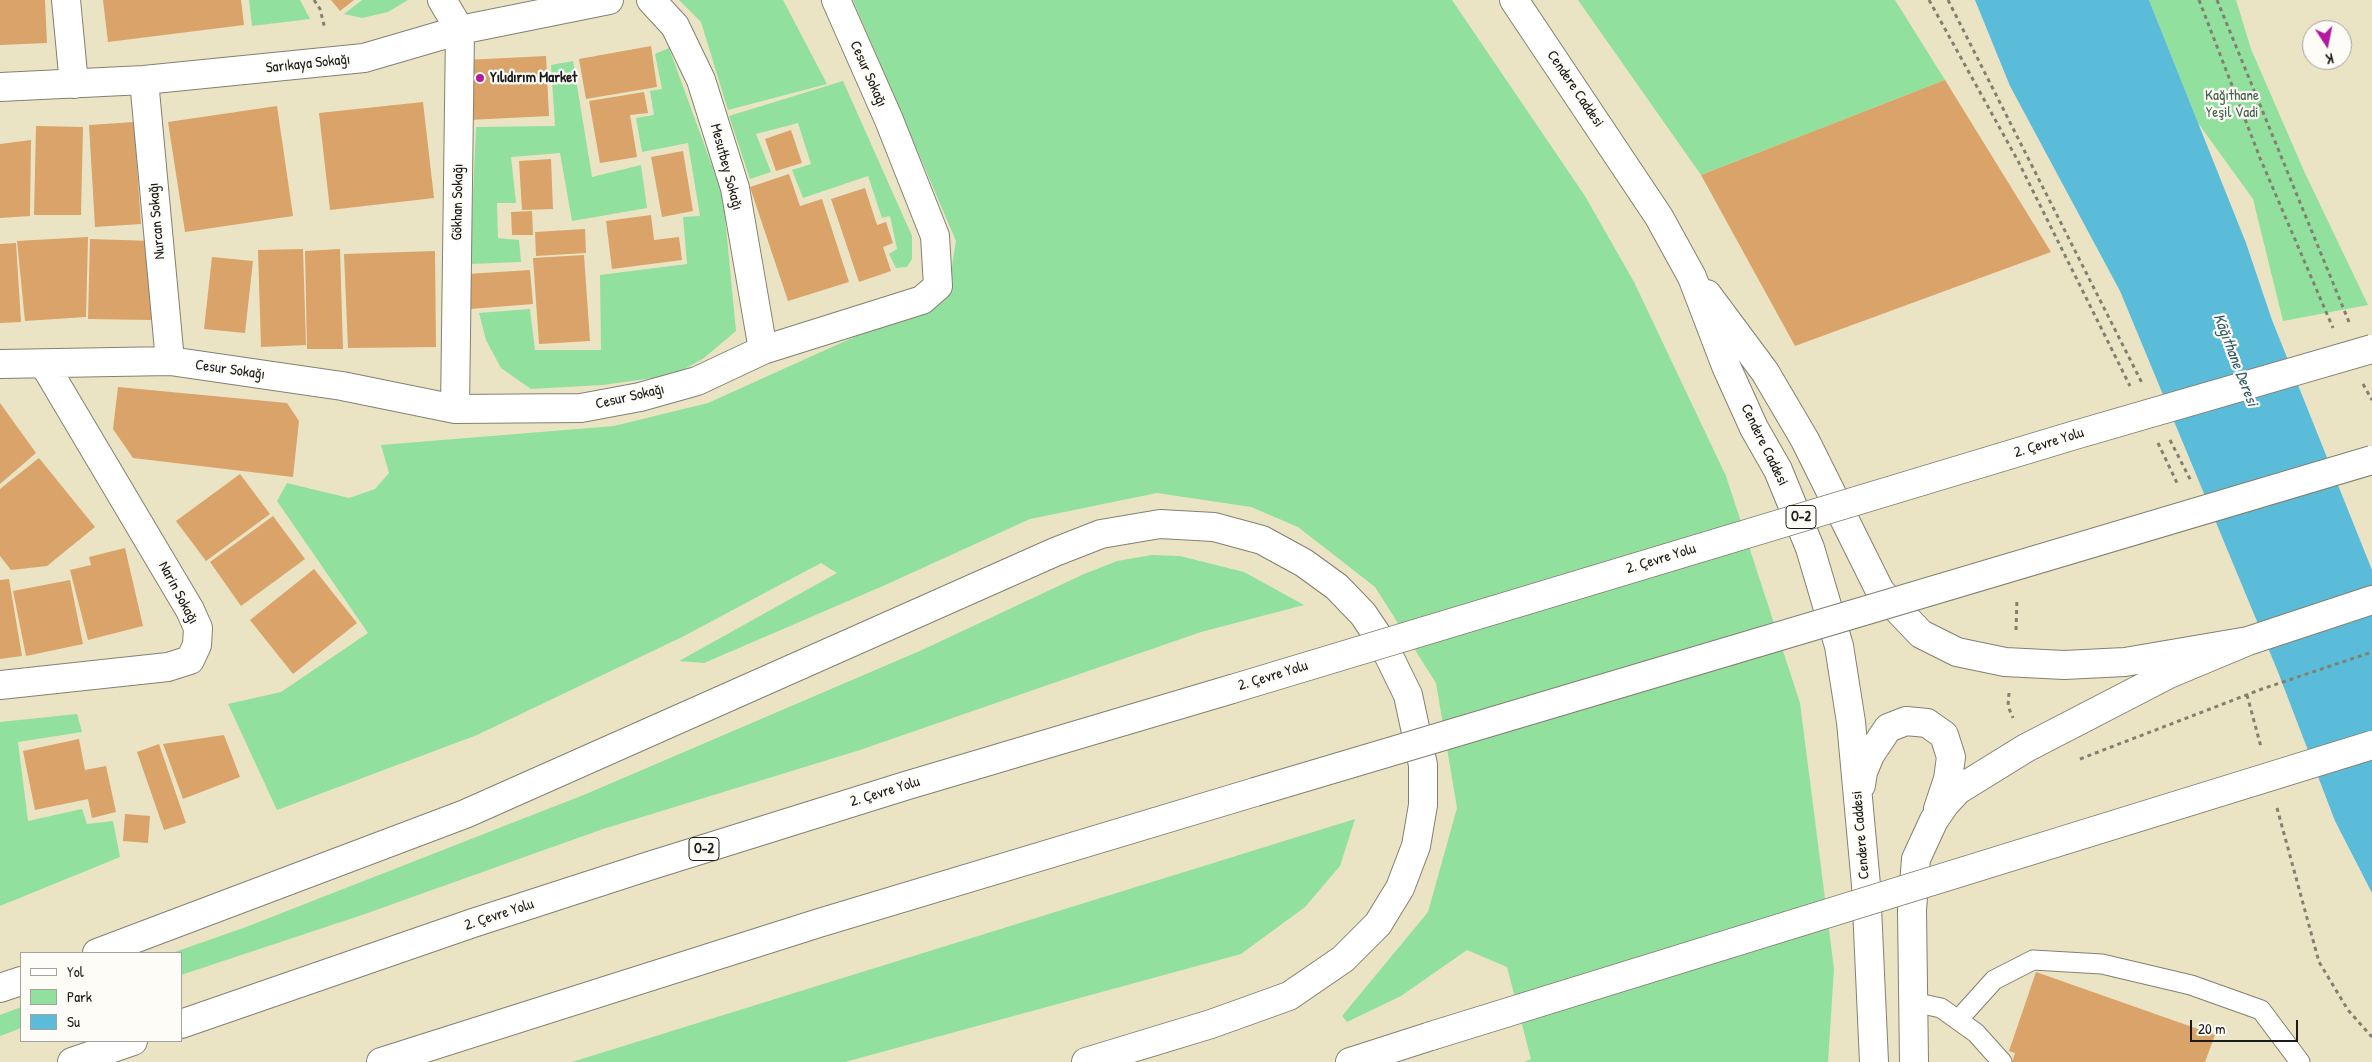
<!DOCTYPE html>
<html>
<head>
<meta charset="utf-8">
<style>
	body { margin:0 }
	#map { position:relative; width:2372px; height:1062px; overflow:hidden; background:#eae4c5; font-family:"Patrick Hand",sans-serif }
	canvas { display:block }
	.legend { position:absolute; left:20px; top:952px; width:162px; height:90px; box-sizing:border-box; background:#fdfcf7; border:1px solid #a3a29f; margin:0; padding:6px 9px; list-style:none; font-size:15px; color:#1c1c1c }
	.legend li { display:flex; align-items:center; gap:10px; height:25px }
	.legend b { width:25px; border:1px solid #a3a29f }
	.north { position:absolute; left:2302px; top:20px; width:50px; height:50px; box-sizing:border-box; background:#fdfcf7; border:1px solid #a3a29f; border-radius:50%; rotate:169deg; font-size:14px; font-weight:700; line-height:20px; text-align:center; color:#1c1c1c }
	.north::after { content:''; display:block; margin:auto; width:18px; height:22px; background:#b5179e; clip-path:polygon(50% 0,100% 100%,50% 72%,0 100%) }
	.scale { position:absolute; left:2190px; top:1020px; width:108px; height:22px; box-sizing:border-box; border:2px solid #1c1c1c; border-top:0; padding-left:6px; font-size:15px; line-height:18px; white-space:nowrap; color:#1c1c1c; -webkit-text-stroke:4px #fdfcf7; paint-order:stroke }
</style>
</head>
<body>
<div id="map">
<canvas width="2372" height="1062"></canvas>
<ul class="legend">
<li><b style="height:6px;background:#fff"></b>Yol</li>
<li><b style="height:14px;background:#91e09e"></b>Park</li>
<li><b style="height:14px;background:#5bbcda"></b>Su</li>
</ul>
<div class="north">K</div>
<div class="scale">20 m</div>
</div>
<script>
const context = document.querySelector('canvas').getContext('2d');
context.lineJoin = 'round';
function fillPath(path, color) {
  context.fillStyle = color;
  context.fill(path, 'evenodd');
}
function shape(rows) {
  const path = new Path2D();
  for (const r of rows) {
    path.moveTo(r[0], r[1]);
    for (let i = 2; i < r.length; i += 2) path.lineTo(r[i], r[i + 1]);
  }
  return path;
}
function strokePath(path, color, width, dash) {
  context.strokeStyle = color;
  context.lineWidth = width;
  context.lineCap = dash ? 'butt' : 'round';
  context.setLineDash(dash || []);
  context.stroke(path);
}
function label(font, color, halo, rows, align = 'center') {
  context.font = font + ' "Patrick Hand",sans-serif';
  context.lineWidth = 4.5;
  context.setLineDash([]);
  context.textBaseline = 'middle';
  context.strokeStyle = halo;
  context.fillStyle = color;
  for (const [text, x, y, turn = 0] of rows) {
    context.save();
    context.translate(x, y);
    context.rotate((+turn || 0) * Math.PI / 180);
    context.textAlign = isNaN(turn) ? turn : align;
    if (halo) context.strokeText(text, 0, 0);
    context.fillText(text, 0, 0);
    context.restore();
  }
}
fillPath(shape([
	[249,0,300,0,310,19,252,26],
	[362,0,408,0,388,12,362,18,344,14],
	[679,0,783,0,827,84,728,110,701,22],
	[853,0,1452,0,1585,196,1634,282,1726,476,1800,703,1834,969,1828,1062,1524,1062,1531,1059,1507,967,1467,950,1401,996,1347,1022,1342,1016,1428,912,1457,808,1436,683,1375,587,1298,527,1251,507,1157,493,1030,519,883,586,704,663,679,661,837,573,821,563,682,637,477,735,277,810,228,704,281,692,368,633,277,501,287,483,349,498,375,489,389,473,381,445,614,426,708,403,947,295,956,241],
	[1578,0,1895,0,1945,80,1701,175],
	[2149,0,2236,0,2251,49,2304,171,2368,305,2283,321,2253,199,2198,123],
	[669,48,723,196,736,331,704,358,674,375,603,385,531,389,501,368,486,340,479,313,530,309,535,350,601,350,600,275,687,264,683,217,700,216,688,143,642,152,636,118,654,115,650,91,662,89,655,54],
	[573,61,592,177,641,165,647,208,572,221,560,153,511,157,516,203,497,203,498,238,519,240,521,262,470,264,476,127,555,126,551,65],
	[843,81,912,236,912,259,907,267,896,268,889,254,897,249,890,216,882,218,868,176,803,198,792,170,811,164,798,123,756,134,771,172,750,179,729,116],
	[1152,555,1180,556,1244,572,1304,605,1201,632,860,750,603,829,362,915,181,975,181,953,172,953,246,927,586,794,922,650,1084,574,1117,561],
	[77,714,82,732,18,742,28,821,82,809,87,824,113,821,120,857,0,906,0,722],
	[1355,819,1340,866,1305,907,1241,954,845,1062,572,1062],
	[21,1007,21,1028,0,1036,0,1015]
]), '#91e09e');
fillPath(shape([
	[1975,0,2149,0,2246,243,2272,320,2372,570,2372,893,2335,821,2278,672,2120,291,2010,86]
]), '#5bbcda');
fillPath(shape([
	[0,0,45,0,47,43,0,45],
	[103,0,241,0,244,25,108,42],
	[331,0,354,0,340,11],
	[651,46,657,87,586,99,579,59],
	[546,56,549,116,468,120,465,60],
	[1945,80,2051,252,1795,346,1701,175],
	[644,92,648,113,630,115,637,157,600,163,589,101],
	[423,102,434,198,330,210,319,113],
	[277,106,293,216,185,232,168,122],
	[134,122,141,224,95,227,89,125],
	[36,126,83,127,81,215,34,215],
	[791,130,802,163,776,171,765,139],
	[31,140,30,216,0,218,0,144],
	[683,151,693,211,662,217,651,157],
	[551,159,553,209,522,210,519,161],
	[789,174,800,206,822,199,849,282,788,301,750,187],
	[865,188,877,225,886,222,893,243,883,247,891,271,859,282,831,199],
	[532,211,533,235,512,235,511,212],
	[651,215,654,240,679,237,682,260,612,269,606,221],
	[585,229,586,253,536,256,535,232],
	[88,237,86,317,25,321,17,241],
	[90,239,153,241,151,320,88,319],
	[16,243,21,322,0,323,0,244],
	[303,249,306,345,261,347,258,250],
	[340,249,343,349,307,349,305,251],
	[435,251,436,347,348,348,344,254],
	[584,255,590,341,539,344,533,258],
	[212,257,253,261,245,333,204,329],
	[530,270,533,304,470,309,467,274],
	[118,387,287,403,299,421,293,477,133,458,113,429],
	[0,403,36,453,0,484],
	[39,458,95,527,47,566,11,570,0,556,0,489],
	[240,474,270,514,206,561,176,521],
	[273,516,305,559,241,606,210,562],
	[125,548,143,626,88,640,70,570,91,565,89,557],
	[314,569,357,623,293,674,250,620],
	[9,579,22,656,0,659,0,580],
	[70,580,83,644,26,656,13,591],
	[224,735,240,777,183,799,163,744],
	[79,739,85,770,106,766,116,812,92,818,88,799,35,810,23,751],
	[159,744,186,823,164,830,137,752],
	[125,814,150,816,148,843,123,841],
	[2036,972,2215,1035,2205,1062,2012,1062,2015,1053,2009,1051]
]), '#d9a369');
const lane = shape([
	[1913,1002,1941,1008,1976,1033,2002,1062],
	[1958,1020,1994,980,2033,960,2102,964,2191,985,2261,1010,2300,1062]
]);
const street = shape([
	[66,0,74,84],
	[442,0,460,30,455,409],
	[651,0,675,26,701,80,735,188,763,350],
	[144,80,170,361],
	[0,87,144,80,364,58,460,30,609,0],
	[0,364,170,361,342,386,455,409,581,408,640,397,697,381,763,350,922,300,938,286,935,236,889,120,836,0],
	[0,685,168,667,190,660,197,645,198,628,190,610,44,364]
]);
const primary = shape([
	[1514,0,1659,217,1692,277,1726,366,1754,428,1778,470,1810,548,1839,646,1851,722,1866,885,1874,1062],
	[1707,294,1765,372,1805,440,1880,591,1921,634,1957,652,2005,662,2064,665,2125,662,2248,641],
	[1861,785,1863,772,1870,755,1888,728,1906,721,1927,723,1944,735,1951,757,1948,779,1938,809],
	[1914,1062,1912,910,1916,859,1934,820,1945,804,1958,790,2026,748,2169,674,2248,641,2372,600]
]);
const highway = shape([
	[97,953,465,814,1055,552,1101,534,1160,524,1214,527,1262,540,1304,563,1337,587,1363,614,1382,642,1408,695,1423,765,1423,805,1416,846,1400,888,1378,924,1343,959,1289,996,1211,1024,1086,1062],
	[0,988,21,981],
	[181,1024,473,923,649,866,905,786,1232,689],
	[72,1062,133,1041],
	[381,1062,819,923,1255,792],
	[1350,1062,1431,1036]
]);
strokePath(lane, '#838070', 21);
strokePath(street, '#838070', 30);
strokePath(primary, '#838070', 30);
strokePath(highway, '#838070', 30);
strokePath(shape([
	[314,0,320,9,325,29],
	[1929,0,2018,161,2130,386],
	[1948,0,2142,383],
	[2199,0,2260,158,2333,328],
	[2217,0,2349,322],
	[2363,384,2372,400],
	[2170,440,2191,481],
	[2158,443,2178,485],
	[2016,630,2017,599],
	[2009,693,2008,706,2013,718],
	[2247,695,2261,747],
	[2080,759,2262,689,2372,652],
	[2277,808,2319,962,2348,1010,2372,1037]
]), '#838070', 3, [4, 4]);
strokePath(lane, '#fff', 19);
strokePath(street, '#fff', 28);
strokePath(primary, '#fff', 28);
strokePath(highway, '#fff', 28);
const highwayBridge = shape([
	[1232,689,2075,435,2372,349],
	[1255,792,2372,460],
	[1431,1036,2372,745]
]);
strokePath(highwayBridge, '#838070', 30, []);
strokePath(highwayBridge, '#fff', 28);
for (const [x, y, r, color] of [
	[480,78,5,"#b5179e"]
]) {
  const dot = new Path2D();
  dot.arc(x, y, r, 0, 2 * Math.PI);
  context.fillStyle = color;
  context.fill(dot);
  strokePath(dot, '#fdfcf7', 2);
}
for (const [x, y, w] of [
	[1801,517,30],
	[704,849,30]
]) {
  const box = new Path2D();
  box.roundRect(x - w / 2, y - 11.5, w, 23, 4);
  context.fillStyle = '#fdfcf7';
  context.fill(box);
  strokePath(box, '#1c1c1c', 1);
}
label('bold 14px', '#1c1c1c', null, [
	["O-2",1801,517],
	["O-2",704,849]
]);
label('15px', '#1c1c1c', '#fdfcf7', [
	["Sarıkaya Sokağı",308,64,-6],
	["Cesur Sokağı",868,74,66],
	["Cendere Caddesi",1575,89,56],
	["Mesutbey Sokağı",726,167,75],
	["Gökhan Sokağı",458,202,-89],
	["Nurcan Sokağı",157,221,-95],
	["Cesur Sokağı",230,370,8],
	["Cesur Sokağı",630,397,-13],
	["2. Çevre Yolu",2049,443,-17],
	["Cendere Caddesi",1764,445,64],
	["2. Çevre Yolu",1661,559,-17],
	["Narin Sokağı",178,593,62],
	["2. Çevre Yolu",1273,676,-17],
	["2. Çevre Yolu",885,792,-17],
	["Cendere Caddesi",1861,835,-95],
	["2. Çevre Yolu",499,915,-18]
]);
label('bold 15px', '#1c1c1c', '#fdfcf7', [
	["Yılıdırım Market",490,78]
], 'left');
label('15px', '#45614a', '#fdfcf7', [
	["Kağıthane",2232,96],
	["Yeşil Vadi",2232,113]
]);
label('italic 16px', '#355c68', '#fdfcf7', [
	["Kâğıthane Deresi",2235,360,69]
]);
</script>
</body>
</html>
